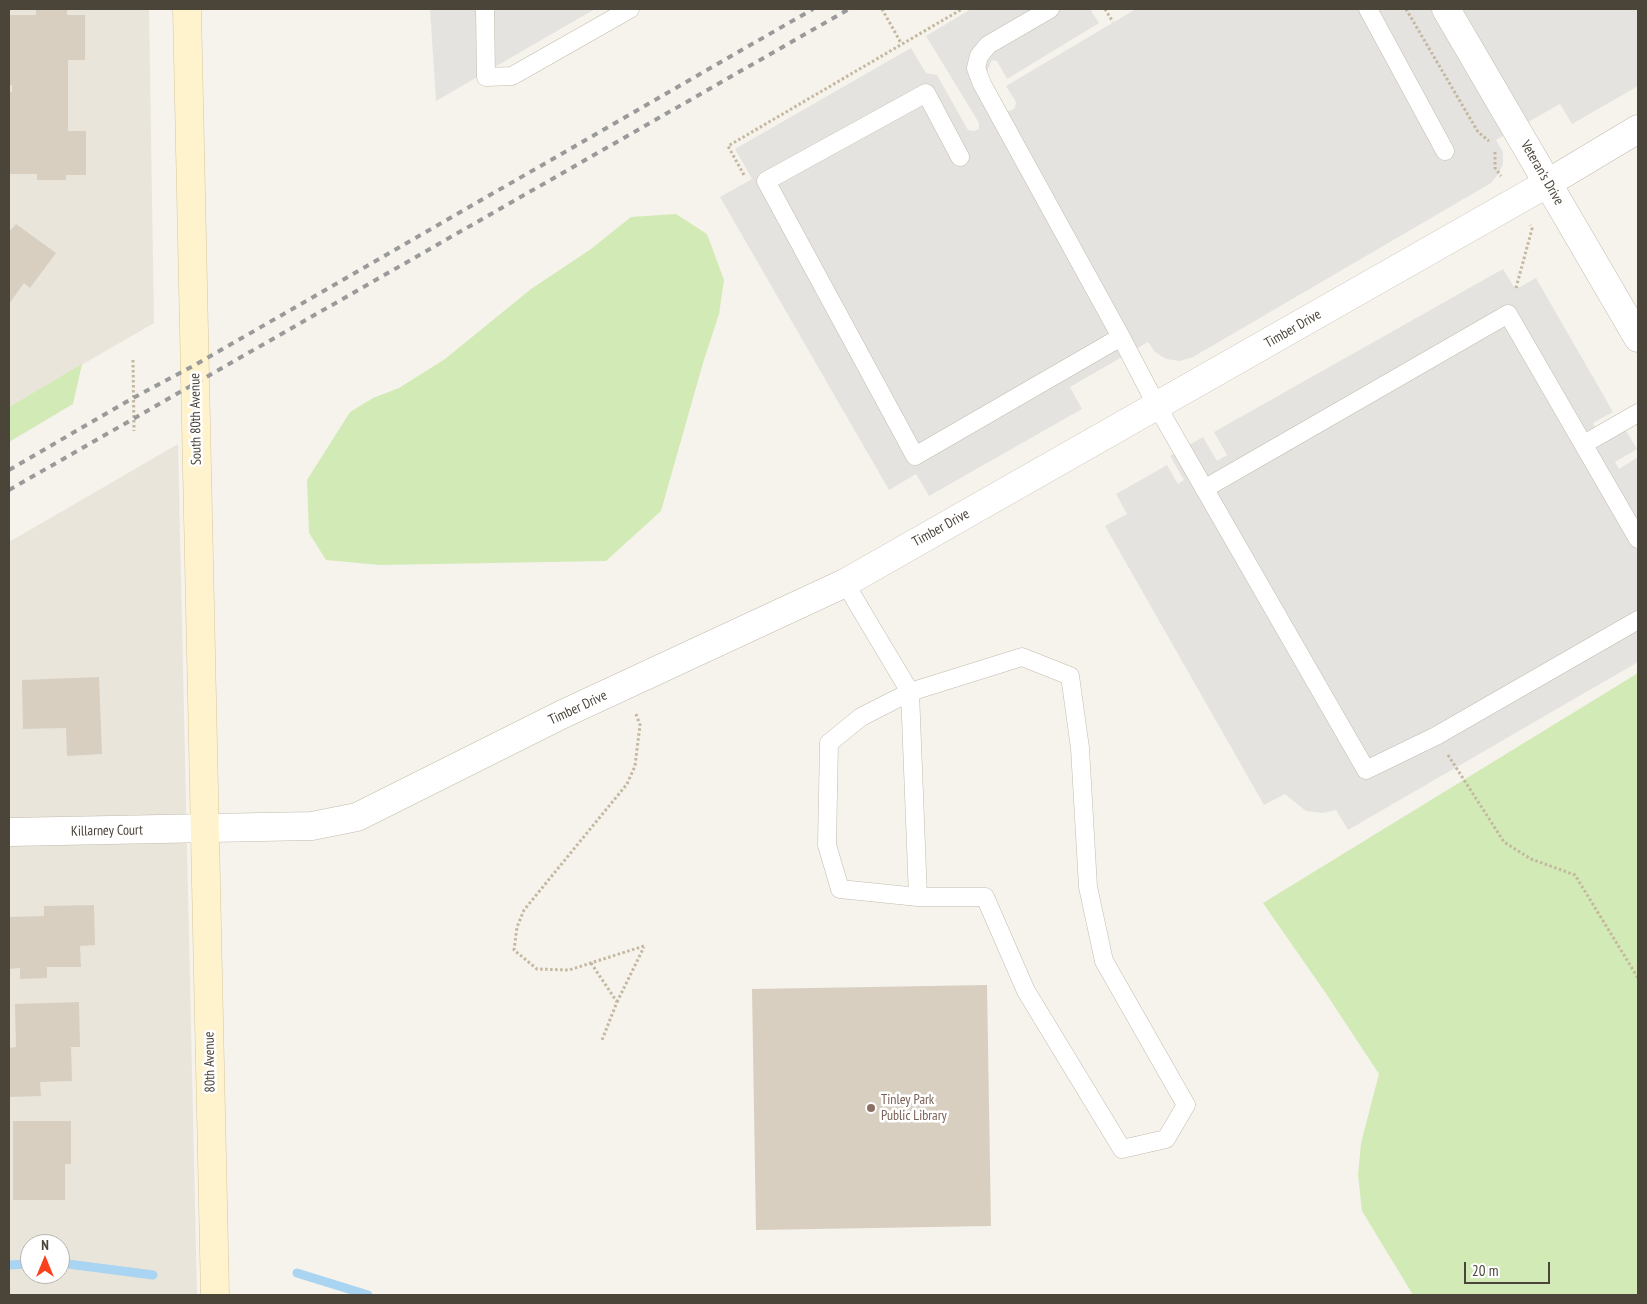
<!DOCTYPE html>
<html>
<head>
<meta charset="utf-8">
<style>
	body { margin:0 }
	#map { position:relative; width:1647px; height:1304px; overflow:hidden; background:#f6f3ec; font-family:"PT Sans Narrow",sans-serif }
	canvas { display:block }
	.frame { position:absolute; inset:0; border:10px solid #4b4439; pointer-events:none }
	.north { position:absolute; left:20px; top:1234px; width:50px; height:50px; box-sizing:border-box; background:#fff; border:1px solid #b7b4b0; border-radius:50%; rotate:0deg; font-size:14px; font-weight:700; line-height:20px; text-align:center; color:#4b4439 }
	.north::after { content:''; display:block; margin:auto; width:18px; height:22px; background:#fc3f1d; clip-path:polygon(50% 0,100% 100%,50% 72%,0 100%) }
	.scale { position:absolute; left:1464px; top:1262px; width:86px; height:22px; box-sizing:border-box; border:2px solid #4b4439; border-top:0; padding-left:6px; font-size:15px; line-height:18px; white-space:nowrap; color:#4b4439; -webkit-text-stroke:4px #fff; paint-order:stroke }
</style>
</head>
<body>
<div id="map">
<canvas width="1647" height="1304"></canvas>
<div class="frame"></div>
<div class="north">N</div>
<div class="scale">20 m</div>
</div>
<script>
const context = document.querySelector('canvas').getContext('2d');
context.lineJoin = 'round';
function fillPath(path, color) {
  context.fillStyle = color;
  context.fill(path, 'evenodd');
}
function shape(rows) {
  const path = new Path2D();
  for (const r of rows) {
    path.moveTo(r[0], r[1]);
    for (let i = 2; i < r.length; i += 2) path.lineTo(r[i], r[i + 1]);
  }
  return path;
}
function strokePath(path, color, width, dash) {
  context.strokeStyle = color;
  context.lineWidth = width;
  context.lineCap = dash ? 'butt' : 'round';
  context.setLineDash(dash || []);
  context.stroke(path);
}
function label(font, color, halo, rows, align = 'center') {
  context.font = font + ' "PT Sans Narrow",sans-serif';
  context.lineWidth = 5;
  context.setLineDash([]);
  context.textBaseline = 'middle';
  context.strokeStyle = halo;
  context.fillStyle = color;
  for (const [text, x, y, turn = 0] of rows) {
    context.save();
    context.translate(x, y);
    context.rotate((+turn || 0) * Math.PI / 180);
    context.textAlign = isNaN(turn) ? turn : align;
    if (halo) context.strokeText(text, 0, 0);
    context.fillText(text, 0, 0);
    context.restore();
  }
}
fillPath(shape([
	[9,9,149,9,154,323,9,407],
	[178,444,197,1295,9,1295,9,542],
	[30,1244,60,1244,60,1274,30,1274]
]), '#eae5da');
fillPath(shape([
	[676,214,707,234,724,280,719,314,703,363,661,511,606,561,380,565,326,560,309,533,307,480,350,412,373,398,399,388,445,359,531,289,591,249,631,217],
	[82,364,73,404,9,442,9,407],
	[1638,673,1638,1295,1413,1295,1362,1211,1358,1175,1361,1143,1379,1074,1327,995,1263,903]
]), '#d2eab5');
fillPath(shape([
	[430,9,595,9,436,101],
	[971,9,1090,9,1099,23,1007,79,997,61,992,60,988,69,987,75,1004,112,1012,110,1015,108,1016,102,1006,86,1136,9,1638,9,1638,86,1572,124,1560,104,1496,140,1503,152,1503,164,1499,173,1491,183,1193,357,1180,361,1166,359,1155,352,1148,342,1070,387,1082,409,929,496,916,474,889,490,720,197,752,179,735,149,911,48,926,73,937,75,968,130,974,131,979,129,979,123,926,36],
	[1503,269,1514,287,1520,287,1536,278,1613,412,1593,423,1596,429,1618,417,1637,449,1615,462,1619,469,1638,457,1638,662,1348,830,1336,810,1322,813,1306,811,1285,794,1264,805,1105,526,1127,514,1116,494,1167,465,1178,484,1184,480,1170,456,1203,437,1217,461,1227,455,1214,432]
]), '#e5e3e0');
strokePath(shape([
	[60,1263,153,1275],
	[9,1265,30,1264],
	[297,1273,368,1295]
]), '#a9d4f2', 9);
fillPath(shape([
	[36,9,67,9,67,15,85,15,85,60,68,60,68,131,86,131,86,175,66,175,66,180,37,180,37,174,9,174,9,92,12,92,12,85,9,85,9,53,10,53,10,47,9,47,9,15,36,15],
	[16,224,56,253,30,288,24,283,9,304,9,232],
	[99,677,102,754,67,756,66,728,23,729,22,680],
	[94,905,95,945,80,946,81,967,47,967,47,978,20,979,20,968,9,969,9,917,44,916,44,906],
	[987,985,991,1226,756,1230,752,989],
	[79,1002,80,1047,71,1047,72,1081,40,1082,41,1096,9,1097,9,1048,16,1047,15,1004],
	[13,1121,71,1121,71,1164,65,1164,65,1200,13,1200]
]), '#d8cfc1');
const lane = shape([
	[485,9,486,77,512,76,630,9],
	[1050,9,988,45,979,56,976,68,982,84,1121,337,1157,406,1366,770,1436,736,1638,620],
	[1368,9,1445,151],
	[960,157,926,93,766,181,915,456,1121,337],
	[1584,444,1638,413],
	[1204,489,1508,314,1638,539],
	[845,583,910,692,918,897,985,897,1026,991,1122,1149,1166,1139,1186,1105,1104,961,1088,887,1080,748,1070,676,1022,657,910,692,861,717,829,743,827,845,840,889,918,897]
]);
const street = shape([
	[1446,9,1638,338],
	[9,832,312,826,357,817,563,714,845,583,1548,183,1638,129]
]);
const secondary = shape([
	[187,9,215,1295]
]);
strokePath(lane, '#c2bbae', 19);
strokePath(street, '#c2bbae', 29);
strokePath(secondary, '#d6c79b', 29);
strokePath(shape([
	[882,9,901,43],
	[1105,9,1113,22],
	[1406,9,1478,132,1489,141],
	[1495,152,1495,168,1501,176],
	[744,175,728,146,962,9],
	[1516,288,1532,229,1530,225],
	[133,360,134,431],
	[636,714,640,725,635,766,627,784,524,910,517,927,514,950,537,969,569,970,644,946],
	[1448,755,1504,842,1531,859,1575,875,1638,978],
	[591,963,617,1002,602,1040],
	[617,1002,644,947]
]), '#c4b79f', 3, [2.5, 2.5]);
strokePath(lane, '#fff', 18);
strokePath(street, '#fff', 28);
strokePath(secondary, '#fff3cd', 28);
strokePath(shape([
	[9,470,133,398,195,365,813,9],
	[9,490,849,9]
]), '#9a9a9a', 4, [6, 6]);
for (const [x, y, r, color] of [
	[871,1108,5,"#8d6e63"]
]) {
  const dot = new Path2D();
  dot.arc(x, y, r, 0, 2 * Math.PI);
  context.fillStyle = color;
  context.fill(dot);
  strokePath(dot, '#fff', 2);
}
label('14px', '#4b4439', '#fff', [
	["Veteran's Drive",1542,173,60],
	["Timber Drive",1293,329,-30],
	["South 80th Avenue",196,419,-91],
	["Timber Drive",941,528,-29],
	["Timber Drive",578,708,-25],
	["Killarney Court",107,831,-1],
	["80th Avenue",210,1062,-91]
]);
label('14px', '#785e54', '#fff', [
	["Tinley Park",881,1100],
	["Public Library",881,1116]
], 'left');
</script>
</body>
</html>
